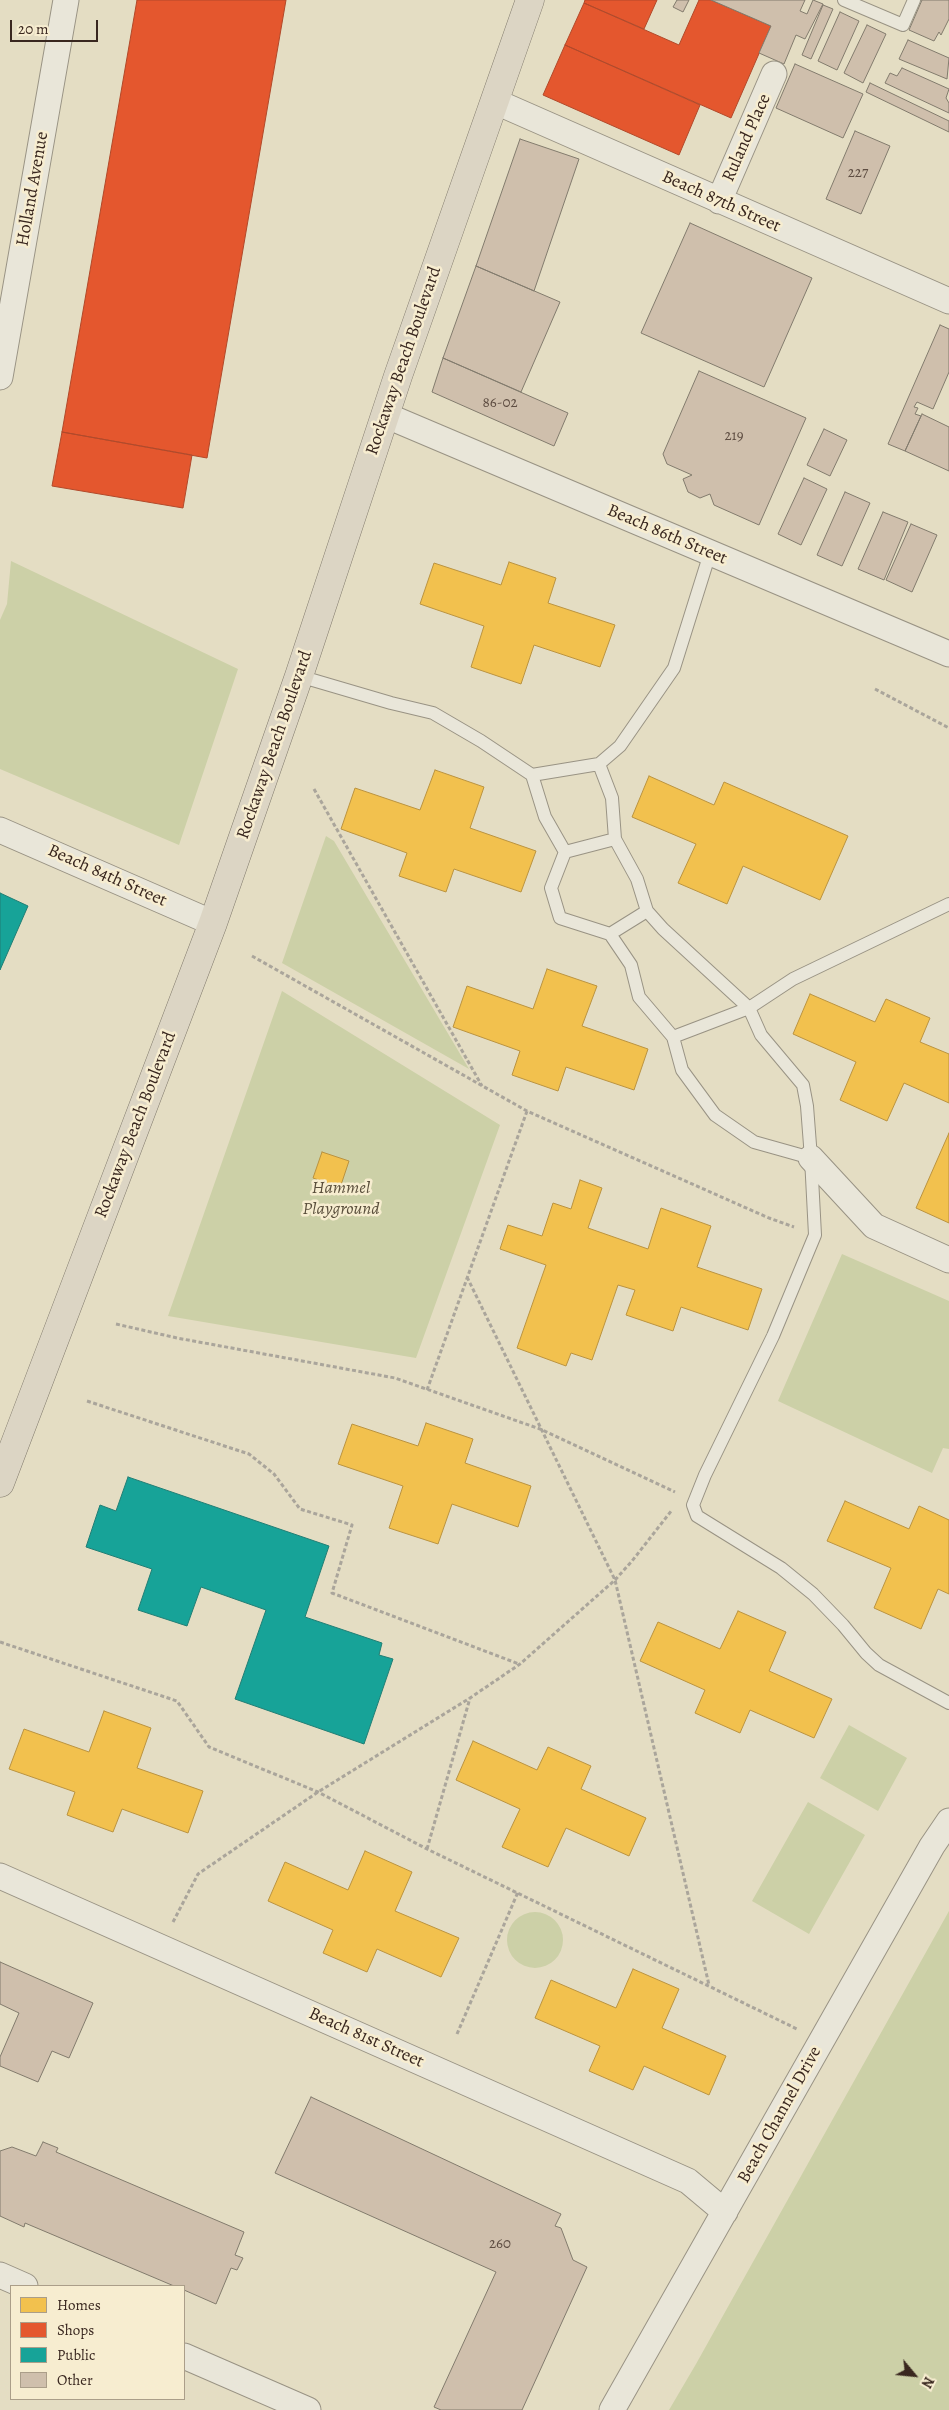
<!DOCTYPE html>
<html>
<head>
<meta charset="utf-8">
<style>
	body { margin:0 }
	#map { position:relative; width:949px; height:2410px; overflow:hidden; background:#e4ddc3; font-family:Alegreya,serif }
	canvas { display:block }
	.legend { position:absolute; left:10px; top:2285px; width:175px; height:115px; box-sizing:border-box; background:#f7edd0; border:1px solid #ab9e89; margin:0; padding:6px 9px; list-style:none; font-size:15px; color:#39271f }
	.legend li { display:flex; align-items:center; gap:10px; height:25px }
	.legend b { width:25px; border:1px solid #ab9e89 }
	.north { position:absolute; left:889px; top:2350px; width:50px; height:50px; -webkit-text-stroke:4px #f7edd0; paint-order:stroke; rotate:118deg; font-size:14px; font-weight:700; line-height:20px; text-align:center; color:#39271f }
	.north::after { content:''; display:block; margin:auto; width:18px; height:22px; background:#39271f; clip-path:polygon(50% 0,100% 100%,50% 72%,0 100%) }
	.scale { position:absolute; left:10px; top:20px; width:88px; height:22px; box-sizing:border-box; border:2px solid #39271f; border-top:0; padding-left:6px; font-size:15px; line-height:18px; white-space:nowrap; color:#39271f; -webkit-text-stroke:4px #f7edd0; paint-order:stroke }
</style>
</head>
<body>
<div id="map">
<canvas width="949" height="2410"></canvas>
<ul class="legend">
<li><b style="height:14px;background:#f2c14e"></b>Homes</li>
<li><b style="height:14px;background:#e4572e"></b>Shops</li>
<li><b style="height:14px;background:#17a398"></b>Public</li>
<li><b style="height:14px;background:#cfbfac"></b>Other</li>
</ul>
<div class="north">N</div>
<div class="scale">20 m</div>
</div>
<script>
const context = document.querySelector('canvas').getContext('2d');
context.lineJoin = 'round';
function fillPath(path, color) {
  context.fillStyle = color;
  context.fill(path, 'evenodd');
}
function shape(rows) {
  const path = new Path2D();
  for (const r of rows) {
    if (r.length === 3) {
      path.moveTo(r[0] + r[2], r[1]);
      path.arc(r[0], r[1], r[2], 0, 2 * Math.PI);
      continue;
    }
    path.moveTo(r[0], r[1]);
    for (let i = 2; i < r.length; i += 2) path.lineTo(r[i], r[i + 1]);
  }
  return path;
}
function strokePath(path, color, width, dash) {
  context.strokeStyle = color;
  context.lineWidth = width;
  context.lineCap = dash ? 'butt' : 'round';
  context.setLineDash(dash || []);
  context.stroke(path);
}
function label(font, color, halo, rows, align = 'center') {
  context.font = font + ' Alegreya,serif';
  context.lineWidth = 5;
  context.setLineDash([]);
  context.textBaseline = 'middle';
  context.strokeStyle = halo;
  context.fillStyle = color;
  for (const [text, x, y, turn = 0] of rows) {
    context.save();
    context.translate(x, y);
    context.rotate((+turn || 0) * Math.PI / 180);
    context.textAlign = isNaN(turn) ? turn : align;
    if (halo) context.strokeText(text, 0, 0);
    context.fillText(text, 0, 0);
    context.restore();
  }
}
fillPath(shape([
	[11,561,238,669,179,845,0,769,0,620,7,604],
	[326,836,334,841,469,1069,282,963],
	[282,991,500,1125,416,1358,168,1316],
	[842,1254,949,1301,949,1449,943,1448,932,1473,778,1401],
	[849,1725,907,1758,878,1811,820,1778],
	[808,1802,865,1835,809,1934,752,1901],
	[949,1911,949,2410,669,2410,696,2364],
	[535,1940,28]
]), '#ccd0a7');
const homes = shape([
	[509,562,556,578,548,603,615,625,600,667,534,645,521,684,471,667,484,626,420,604,434,563,501,585,509,562],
	[435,770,484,787,470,828,536,851,521,892,454,869,446,892,399,876,407,853,341,829,355,788,420,810,435,770],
	[649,776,714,805,724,782,848,836,820,900,743,866,727,904,678,883,696,844,632,817,649,776],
	[547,969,597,986,582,1026,648,1049,634,1090,566,1067,558,1091,512,1075,520,1051,453,1027,467,986,533,1009,547,969],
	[810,994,875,1022,886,999,930,1018,920,1042,949,1054,949,1103,904,1083,887,1121,840,1100,856,1062,793,1034,810,994],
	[949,1133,949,1223,916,1208,949,1133],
	[322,1152,349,1161,340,1188,313,1178,322,1152],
	[580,1180,602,1188,588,1228,648,1249,661,1208,711,1226,697,1267,762,1289,748,1330,681,1307,673,1331,626,1315,635,1290,618,1285,592,1360,571,1353,566,1366,517,1348,546,1265,500,1249,508,1225,542,1236,553,1203,571,1209,580,1180],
	[426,1423,473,1439,465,1463,531,1486,518,1527,452,1504,438,1544,389,1528,403,1486,338,1464,352,1424,418,1446,426,1423],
	[845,1501,909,1529,919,1506,949,1520,949,1594,938,1589,921,1629,874,1608,891,1568,827,1541,845,1501],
	[738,1611,786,1632,769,1671,832,1699,814,1738,750,1710,740,1733,695,1713,705,1690,640,1661,658,1622,720,1649,738,1611],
	[104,1711,151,1728,137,1768,203,1791,188,1833,122,1809,113,1832,67,1815,75,1792,9,1769,24,1729,89,1752,104,1711],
	[473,1741,537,1770,548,1747,591,1766,581,1789,646,1818,629,1856,566,1828,548,1867,502,1847,520,1809,456,1780,473,1741],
	[365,1851,412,1872,395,1911,459,1938,441,1977,377,1949,367,1972,323,1953,333,1930,268,1901,285,1862,348,1890,365,1851],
	[633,1969,679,1989,662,2028,726,2056,709,2095,644,2066,633,2090,589,2071,600,2046,535,2018,551,1980,616,2008,633,1969]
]);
fillPath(homes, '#f2c14e');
strokePath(homes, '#ba9340', 1);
const shops = shape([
	[137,0,286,0,207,458,62,432,137,0],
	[585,0,657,0,644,29,584,3,585,0],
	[699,0,711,0,771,26,731,118,565,45,584,3,679,45,699,0],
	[565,45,700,105,679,155,543,95,565,45],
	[62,432,192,455,183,508,52,486,62,432]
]);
fillPath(shops, '#e4572e');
strokePath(shops, '#b1492a', 1);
const public = shape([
	[0,893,28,906,0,970,0,893],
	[128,1477,329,1546,305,1617,382,1643,379,1655,393,1659,364,1744,235,1699,266,1610,201,1587,187,1626,138,1610,152,1569,86,1547,100,1505,116,1511,128,1477]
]);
fillPath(public, '#17a398');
strokePath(public, '#217e74', 1);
const building = shape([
	[677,0,689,0,683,12,673,7,677,0],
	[711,0,805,0,800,11,807,14,813,0,823,4,805,39,796,35,784,64,759,53,771,26,711,0],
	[922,0,949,0,949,19,941,35,939,32,934,41,909,30,922,0],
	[823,5,833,9,811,59,802,55,823,5],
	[840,12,859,21,837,70,818,61,840,12],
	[867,25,886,34,863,83,844,73,867,25],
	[908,40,949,58,947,79,899,59,908,40],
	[795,64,863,94,843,138,776,108,795,64],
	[902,68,949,89,946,98,949,103,949,113,885,83,890,73,897,76,902,68],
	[870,83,949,121,949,132,866,92,870,83],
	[855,131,890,146,861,214,826,199,855,131],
	[520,139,579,159,534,291,476,266,520,139],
	[690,223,812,278,764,387,641,333,690,223],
	[476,266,560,302,521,392,443,358,476,266],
	[940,325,949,329,949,372,933,409,917,402,914,407,918,408,915,414,921,416,905,451,888,444,940,325],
	[443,358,568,413,554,446,432,392,443,358],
	[699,371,806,418,759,525,714,505,710,494,700,498,688,492,683,479,692,475,667,464,663,454,699,371],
	[922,414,949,427,949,471,905,451,922,414],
	[824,429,847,440,830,476,807,465,824,429],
	[804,478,827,489,801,545,778,534,804,478],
	[845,492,870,503,842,566,817,555,845,492],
	[883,512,908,522,884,580,858,569,883,512],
	[911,524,937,535,912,592,886,580,911,524],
	[0,1962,93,2003,69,2058,52,2051,38,2082,0,2066,0,2057,19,2013,0,2004,0,1962],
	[311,2097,561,2214,555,2226,561,2228,573,2260,587,2267,522,2410,441,2410,434,2407,496,2272,275,2173,311,2097],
	[43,2142,58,2148,56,2152,244,2232,235,2255,243,2258,237,2270,231,2268,216,2304,184,2290,184,2286,174,2286,25,2223,24,2227,0,2216,0,2151,12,2147,36,2156,43,2142]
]);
fillPath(building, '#cfbfac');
strokePath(building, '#827b6d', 1);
const service = shape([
	[844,0,903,25,914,0],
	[299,676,391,703,433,713,481,741,532,775,599,764,620,746,674,668,710,553],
	[599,764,612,798,615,839,637,879,647,911,663,929,749,1008,793,979,949,904],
	[532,775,545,817,565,852],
	[615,839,565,852,551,888,560,918,610,934,647,911],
	[610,934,631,965,639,997,673,1037],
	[811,1158,754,1142,715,1115,682,1070,673,1037,749,1008,761,1035,803,1085,807,1106,811,1158,815,1235,773,1336,705,1475,693,1505,697,1516,781,1568,813,1594,843,1625,866,1653,879,1665,949,1703]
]);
const minor = shape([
	[494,101,949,301],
	[719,201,774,74],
	[0,377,66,0],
	[385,415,949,654],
	[0,830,213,923],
	[811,1158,874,1226,949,1260],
	[0,1876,688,2181,725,2212],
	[0,2275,25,2286],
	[184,2356,308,2410],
	[612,2410,932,1846,949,1821]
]);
const primary = shape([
	[0,1483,213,923,299,676,398,376,530,0]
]);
strokePath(service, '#999384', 14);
strokePath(minor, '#999384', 27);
strokePath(primary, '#827b6d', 29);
strokePath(shape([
	[875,689,949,728],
	[314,789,482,1086],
	[252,956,527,1111,769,1218,794,1227],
	[467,1277,615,1580,709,1985],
	[116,1324,177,1338,395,1378,540,1429,675,1492],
	[427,1390,527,1111],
	[87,1401,249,1454,274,1474,300,1509,352,1525,332,1593,519,1664],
	[0,1642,177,1701,209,1747,318,1792,427,1849,797,2029],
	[427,1849,470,1698],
	[173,1922,198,1874,318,1792,470,1698,520,1664,615,1580,632,1561,672,1510],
	[457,2034,518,1892]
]), '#aaa59b', 3, [4, 2.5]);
strokePath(service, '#e9e6d9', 12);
strokePath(minor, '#e9e6d9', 25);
strokePath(primary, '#dcd5c4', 28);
label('15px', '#5e4d42', null, [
	["227",858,173],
	["86-02",500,403],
	["219",734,436],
	["260",500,2244]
]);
label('18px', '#39271f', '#f7edd0', [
	["Ruland Place",747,138,-66],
	["Holland Avenue",33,189,-80],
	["Beach 87th Street",721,202,24],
	["Rockaway Beach Boulevard",404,361,-71],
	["Beach 86th Street",667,535,23],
	["Rockaway Beach Boulevard",275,745,-71],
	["Beach 84th Street",107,876,24],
	["Rockaway Beach Boulevard",136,1125,-69],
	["Beach 81st Street",366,2038,24],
	["Beach Channel Drive",780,2115,-61]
]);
label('italic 18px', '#594e3b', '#f7edd0', [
	["Hammel",341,1189],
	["Playground",341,1210]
]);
</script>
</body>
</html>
